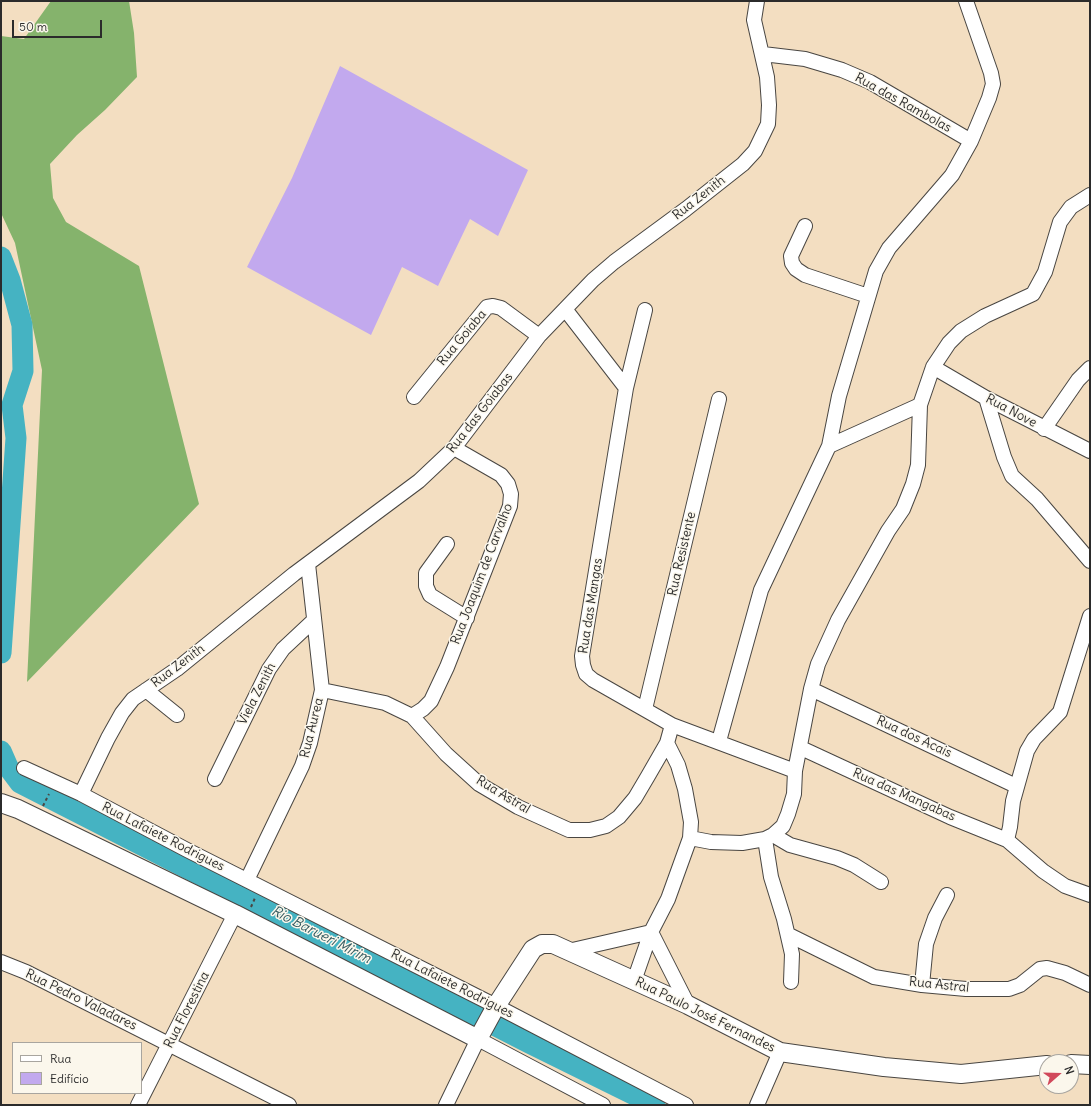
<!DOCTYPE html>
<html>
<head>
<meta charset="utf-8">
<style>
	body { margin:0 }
	#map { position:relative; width:1091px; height:1106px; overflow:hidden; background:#f3dec1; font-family:Delius,sans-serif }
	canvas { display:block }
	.frame { position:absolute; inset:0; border:2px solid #2b2b2b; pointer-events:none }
	.legend { position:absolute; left:12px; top:1042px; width:130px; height:52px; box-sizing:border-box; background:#fbf7ec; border:1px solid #a8a59f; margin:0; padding:5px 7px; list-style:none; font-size:12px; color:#2b2b2b }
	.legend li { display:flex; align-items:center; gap:8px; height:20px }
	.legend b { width:20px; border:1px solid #a8a59f }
	.north { position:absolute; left:1039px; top:1054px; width:40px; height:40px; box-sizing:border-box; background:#fbf7ec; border:1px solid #a8a59f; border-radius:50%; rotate:70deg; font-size:11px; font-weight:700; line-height:16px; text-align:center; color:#2b2b2b }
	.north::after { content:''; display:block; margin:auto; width:14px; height:18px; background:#d1495b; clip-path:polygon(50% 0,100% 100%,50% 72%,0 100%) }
	.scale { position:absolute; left:12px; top:20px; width:90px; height:18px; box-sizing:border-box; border:2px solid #2b2b2b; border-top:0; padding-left:5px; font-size:12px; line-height:14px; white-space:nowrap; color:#2b2b2b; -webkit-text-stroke:3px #fbf7ec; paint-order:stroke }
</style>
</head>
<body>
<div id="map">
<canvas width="1091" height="1106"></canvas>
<div class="frame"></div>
<ul class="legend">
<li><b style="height:5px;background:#fff"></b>Rua</li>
<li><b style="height:11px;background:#c2a9ee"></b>Edifício</li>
</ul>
<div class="north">N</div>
<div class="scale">50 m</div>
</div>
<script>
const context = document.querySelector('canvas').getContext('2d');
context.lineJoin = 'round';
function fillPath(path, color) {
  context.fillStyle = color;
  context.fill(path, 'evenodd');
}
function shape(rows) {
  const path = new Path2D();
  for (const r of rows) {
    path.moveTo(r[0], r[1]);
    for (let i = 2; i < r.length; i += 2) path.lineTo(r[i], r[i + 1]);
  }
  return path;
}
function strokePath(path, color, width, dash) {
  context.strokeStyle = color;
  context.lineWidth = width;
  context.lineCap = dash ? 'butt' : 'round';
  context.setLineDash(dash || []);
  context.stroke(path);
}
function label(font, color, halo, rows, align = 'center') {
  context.font = font + ' Delius,sans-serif';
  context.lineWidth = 3;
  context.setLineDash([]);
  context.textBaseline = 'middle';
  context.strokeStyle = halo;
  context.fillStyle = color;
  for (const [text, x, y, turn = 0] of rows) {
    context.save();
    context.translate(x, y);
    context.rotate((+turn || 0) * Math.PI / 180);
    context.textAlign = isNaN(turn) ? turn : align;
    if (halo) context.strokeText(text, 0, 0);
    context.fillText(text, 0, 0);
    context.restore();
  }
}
fillPath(shape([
	[51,1,129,1,134,33,137,77,105,110,77,135,50,164,53,198,66,222,139,266,199,504,27,682,42,370,15,243,1,213,1,36,24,39]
]), '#85b36c');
strokePath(shape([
	[1,257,10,280,22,325,23,371,12,405,16,438,1,653],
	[1,751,8,767,20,783,529,1043,655,1105]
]), '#45b3c2', 21);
fillPath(shape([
	[340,66,528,170,498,236,470,219,438,286,402,267,371,335,247,267,292,178]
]), '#c2a9ee');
const minor = shape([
	[763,54,805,59,842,70,870,82,971,141],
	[805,226,791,256,792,263,796,269,805,275,868,296],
	[565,309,626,388],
	[645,310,626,388,582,656,583,665,586,674,593,680,672,725,795,771],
	[933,367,986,398,1090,451],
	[414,397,487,307,493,306,501,308,539,336],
	[986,398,1004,457,1012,476,1037,499,1090,561],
	[1044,429,1078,380,1090,368],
	[829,446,920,405],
	[447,544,426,573,426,586,430,595,467,618],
	[811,689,1016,786],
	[146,690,177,715],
	[322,690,385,703,412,716,446,754,479,784,518,807,569,830,590,830,606,826,619,817,635,798,648,776,667,743,672,725],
	[645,709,719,399],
	[412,716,423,709,431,701,447,667,510,506,511,494,508,484,501,475,454,448],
	[719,741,761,590,829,446,839,396,876,271,889,248,952,175,971,141,989,98,993,84,991,73,966,1],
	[801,748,950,817,1007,840,1043,871,1065,886,1090,895],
	[24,768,81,794,187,850,496,1006,686,1105],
	[215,779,269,669,283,649,314,620],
	[81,794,108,738,122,713,133,699,177,669,294,574,419,481,454,448,539,336,593,280,614,262,686,209,743,164,755,151,768,124,769,105,767,77,754,20,757,1],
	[773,835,790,845,837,858,854,865,881,882],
	[690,838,711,842,742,843,765,839,773,835,783,826,788,814,794,794,795,771,811,689,818,664,838,620,888,531,903,509,913,484,918,465,920,405,933,367,949,343,961,331,985,316,1033,294,1045,272,1060,222,1071,207,1090,195],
	[765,839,771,877,784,919,792,954,791,982],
	[1007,840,1010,827,1013,801,1027,751,1034,739,1060,712,1090,616],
	[247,880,302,766,310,743,322,690,308,564],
	[789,935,874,977,922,985,966,989,1009,989,1020,985,1040,969,1047,968,1065,973,1090,985],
	[568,951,651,932,668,899,690,838,691,822,685,789,678,765,667,743],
	[1,962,26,972,289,1105],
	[634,981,651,932,688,1005],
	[922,985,926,944,935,918,947,895],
	[138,1105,235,914],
	[446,1105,478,1039,603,1105],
	[757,1105,780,1052]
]);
const major = shape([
	[1,803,18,809,235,914,478,1039,496,1006,533,949,542,944,553,944,688,1005,780,1052,884,1067,961,1074,1047,1065],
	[1071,1064,1090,1065]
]);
strokePath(minor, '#494642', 16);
strokePath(major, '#494642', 20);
strokePath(shape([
	[43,806,49,794],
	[251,907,255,898]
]), '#494642', 2, [3, 3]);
strokePath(minor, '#fff', 14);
strokePath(major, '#fff', 18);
label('13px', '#2b2b2b', '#fbf7ec', [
	["Rua das Rambolas",903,103,29],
	["Rua Zenith",699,198,-38],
	["Rua Goiaba",462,338,-50],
	["Rua Nove",1011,411,28],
	["Rua das Goiabas",480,413,-52],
	["Rua Resistente",682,554,-77],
	["Rua Joaquim de Carvalho",482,574,-69],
	["Rua das Mangas",591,606,-81],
	["Rua Zenith",178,666,-37],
	["Viela Zenith",257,694,-63],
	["Rua Aurea",312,728,-76],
	["Rua dos Acais",914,737,25],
	["Rua Astral",503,795,31],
	["Rua das Mangabas",904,795,24],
	["Rua Lafaiete Rodrigues",163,837,27],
	["Rua Lafaiete Rodrigues",452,984,27],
	["Rua Astral",939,985,6],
	["Rua Pedro Valadares",81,1000,26],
	["Rua Florestina",187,1010,-63],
	["Rua Paulo José Fernandes",705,1015,26]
]);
label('italic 14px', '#345b60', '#fbf7ec', [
	["Rio Barueri Mirim",321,935,27]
]);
</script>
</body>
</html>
